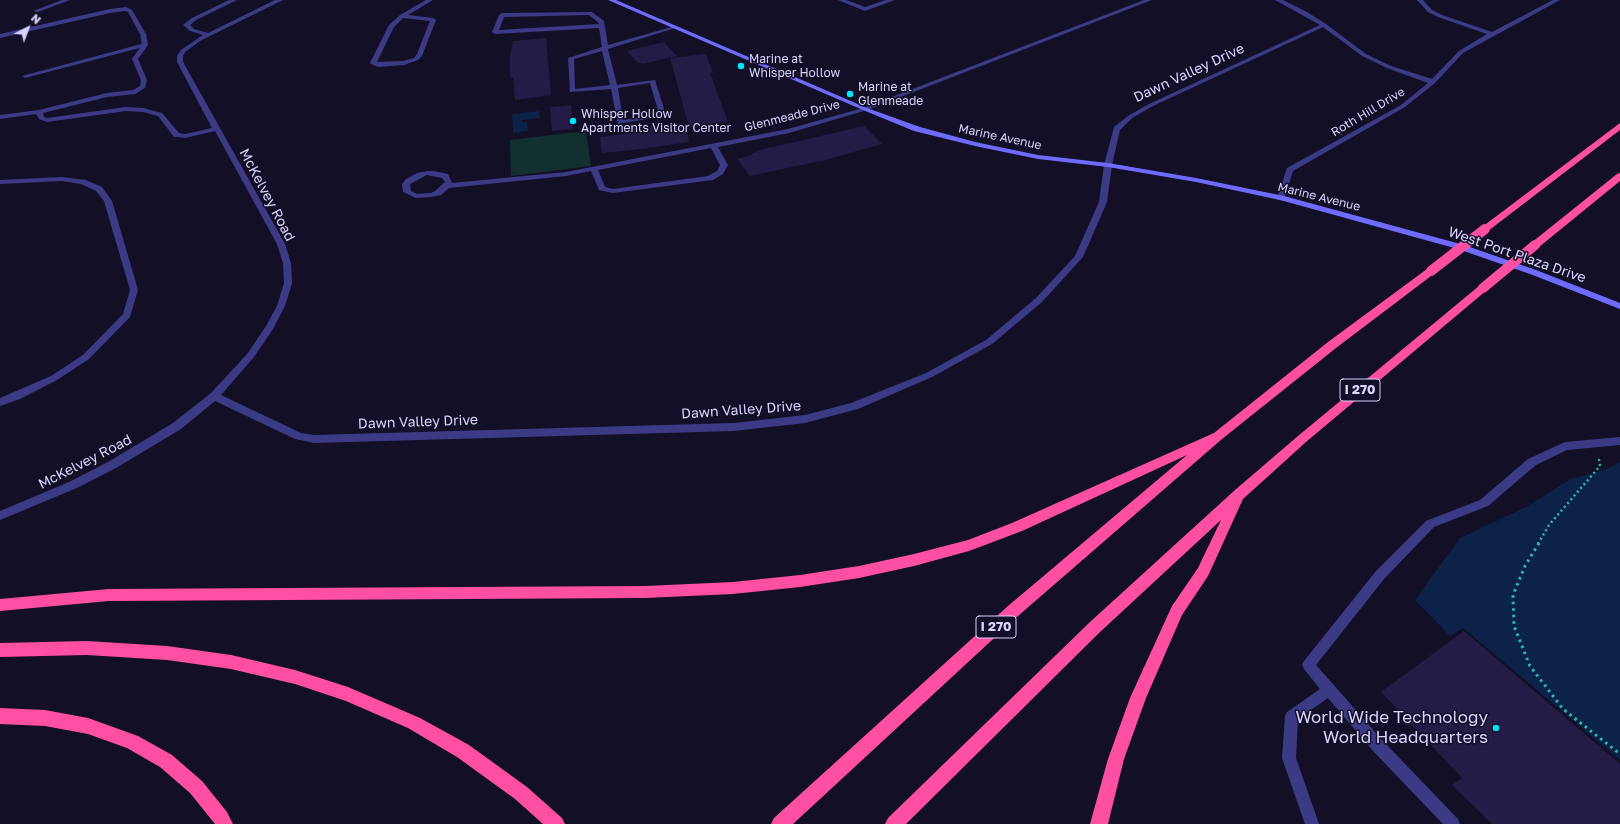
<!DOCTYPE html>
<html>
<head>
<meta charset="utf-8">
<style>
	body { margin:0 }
	#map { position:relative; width:1620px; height:824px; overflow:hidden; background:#130f26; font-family:"Golos Text",sans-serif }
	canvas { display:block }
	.north { position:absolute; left:8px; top:8px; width:40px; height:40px; -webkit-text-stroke:3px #130f26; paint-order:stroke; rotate:42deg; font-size:11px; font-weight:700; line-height:16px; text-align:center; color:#d9d4ff }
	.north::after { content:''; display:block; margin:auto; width:14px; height:18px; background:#d9d4ff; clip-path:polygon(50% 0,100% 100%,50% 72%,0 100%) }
</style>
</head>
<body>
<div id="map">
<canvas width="1620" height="824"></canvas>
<div class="north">N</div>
</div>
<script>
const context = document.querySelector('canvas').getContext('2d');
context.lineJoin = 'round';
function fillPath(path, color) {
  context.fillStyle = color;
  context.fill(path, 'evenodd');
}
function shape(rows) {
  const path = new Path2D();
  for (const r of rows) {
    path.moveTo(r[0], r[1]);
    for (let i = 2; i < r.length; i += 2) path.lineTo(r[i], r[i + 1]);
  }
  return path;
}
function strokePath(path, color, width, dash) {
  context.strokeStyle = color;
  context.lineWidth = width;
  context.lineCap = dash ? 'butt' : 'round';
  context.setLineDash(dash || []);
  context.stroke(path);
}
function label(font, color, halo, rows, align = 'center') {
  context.font = font + ' "Golos Text",sans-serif';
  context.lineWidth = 3;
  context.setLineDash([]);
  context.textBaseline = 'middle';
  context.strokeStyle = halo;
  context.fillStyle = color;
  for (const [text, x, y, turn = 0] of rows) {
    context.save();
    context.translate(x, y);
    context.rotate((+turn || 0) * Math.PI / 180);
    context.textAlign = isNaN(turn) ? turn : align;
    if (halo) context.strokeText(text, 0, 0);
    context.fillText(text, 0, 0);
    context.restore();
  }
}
fillPath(shape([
	[586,131,591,166,511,176,510,140]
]), '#12302f');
fillPath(shape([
	[539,111,540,118,522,120,522,122,527,122,528,131,513,133,512,114],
	[1620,462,1620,760,1463,628,1450,636,1415,600,1460,538,1526,507,1571,479,1607,469]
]), '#0c2248');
fillPath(shape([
	[546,38,551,95,515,100,513,78,510,78,510,57,513,41],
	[664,42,677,56,642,64,640,63,638,63,627,51],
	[706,54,713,73,710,73,728,122,689,127,670,58],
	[571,105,573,129,552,131,550,107],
	[685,123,689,142,642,149,602,153,600,137,631,133,630,129],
	[864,126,882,144,825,160,750,176,737,159,752,155,751,154,764,149],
	[1464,631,1620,764,1620,824,1492,824,1452,785,1462,778,1381,692]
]), '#241b47');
strokePath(shape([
	[1538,544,1549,525,1600,466,1599,460,1596,458]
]), '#2fb8b0', 2.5, [2, 3]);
strokePath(shape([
	[1539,543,1525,566,1513,595,1514,626,1530,666,1563,709,1620,754]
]), '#2fb8b0', 3, [2.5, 4]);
fillPath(shape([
	[145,43,147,44,147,46,25,78,22,76,145,43],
	[1620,437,1620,445,1567,450,1536,465,1488,506,1434,527,1384,579,1316,665,1384,742,1458,819,1460,824,1443,824,1374,752,1328,698,1298,719,1296,758,1319,824,1305,824,1282,758,1285,716,1287,712,1320,689,1304,669,1302,665,1304,661,1376,571,1426,521,1480,500,1528,459,1565,442,1620,437]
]), '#3d3a85');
fillPath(shape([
	[62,0,70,0,38,12,33,11,62,0],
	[229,0,237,0,196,20,190,25,194,29,208,33,275,0,283,0,200,41,185,52,183,56,183,62,285,244,291,263,292,283,285,306,273,329,254,357,221,395,301,433,314,435,734,423,805,415,851,403,926,373,986,340,1036,298,1075,256,1099,202,1104,165,1114,127,1128,116,1149,104,1320,25,1275,0,1283,0,1307,12,1326,24,1366,54,1391,66,1432,79,1459,51,1487,34,1438,17,1428,12,1417,0,1423,0,1432,10,1442,15,1492,32,1553,0,1560,0,1463,53,1435,83,1405,107,1293,171,1284,200,1278,200,1277,198,1287,168,1401,105,1428,83,1387,68,1362,56,1323,27,1153,106,1132,118,1120,130,1112,165,1107,202,1083,257,1042,302,992,344,932,377,858,409,805,423,734,431,314,443,295,439,215,401,181,429,116,468,77,488,0,520,0,511,69,482,108,462,173,423,211,393,248,353,266,326,277,306,284,283,283,263,277,244,215,131,185,138,177,137,174,137,158,116,143,112,126,111,47,122,39,119,36,114,0,119,0,115,39,110,107,93,133,90,140,86,141,80,132,59,142,45,140,34,128,12,125,11,110,13,0,38,0,34,110,9,126,7,132,10,146,34,148,45,138,59,147,80,145,88,135,94,107,97,43,113,44,117,47,118,126,107,143,108,162,113,179,133,185,134,212,128,177,62,177,56,181,50,203,35,190,31,183,25,192,18,229,0],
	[426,0,433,0,408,15,433,18,436,20,422,56,418,60,404,65,378,67,371,64,370,63,389,25,400,15,426,0],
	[403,18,430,21,417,54,414,58,403,61,377,62,394,27,403,18],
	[838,0,846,0,865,7,886,0,895,0,865,11,838,0],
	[1144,0,1152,0,867,110,789,133,718,147,728,165,723,174,713,180,613,193,599,190,591,171,566,176,449,188,441,195,431,197,416,198,403,192,402,184,406,179,417,173,427,171,434,171,448,174,452,183,566,172,788,129,863,108,1144,0],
	[711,148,720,165,717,171,708,176,613,189,605,187,598,170,711,148],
	[427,175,442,178,445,182,435,191,431,193,417,194,411,191,410,184,412,183,427,175],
	[592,12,604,21,608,45,675,26,675,28,608,49,617,85,655,80,666,115,665,116,618,124,611,89,570,92,568,58,602,47,599,28,495,34,492,32,499,15,502,13,592,12],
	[589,15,598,22,599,24,499,30,504,17,589,15],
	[602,51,610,85,575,89,574,59,602,51],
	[650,83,659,114,623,120,618,88,650,83],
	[62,177,86,180,102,187,112,201,138,290,130,317,89,359,57,380,20,399,0,406,0,398,51,376,83,355,123,314,130,290,104,201,96,191,81,184,62,181,0,184,0,180,62,177]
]), '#3d3a85');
fillPath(shape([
	[608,0,616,0,867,108,920,127,975,142,1038,155,1108,163,1196,178,1284,196,1464,245,1536,270,1620,303,1620,309,1530,274,1458,249,1280,200,1196,182,1108,167,1038,159,975,146,914,131,863,110,608,0]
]), '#6f6bff');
fillPath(shape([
	[1620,123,1620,130,1488,231,1482,231,1480,229,1482,227,1620,123],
	[1620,173,1620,181,1539,247,1531,247,1530,245,1531,243,1617,174,1620,173],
	[1431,268,1436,271,1435,273,1336,348,1222,439,1018,616,793,824,771,824,774,818,1008,606,1187,455,1022,531,969,551,914,566,859,578,800,587,733,594,645,598,109,601,0,611,0,599,109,589,645,586,733,582,800,575,859,566,914,554,968,540,1012,523,1214,433,1328,342,1427,269,1431,268],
	[1483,285,1487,286,1488,288,1487,290,1306,442,1243,499,1208,576,1182,615,1146,698,1124,759,1108,824,1090,824,1108,759,1130,698,1172,606,1198,568,1221,520,1100,632,906,824,885,824,888,818,1090,622,1235,490,1298,436,1479,286,1483,285],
	[87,641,167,646,231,655,295,670,348,687,420,718,469,745,527,787,562,818,565,824,543,824,515,799,457,757,408,728,346,701,295,684,231,669,167,660,87,655,0,657,0,643,87,641],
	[0,708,45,710,88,718,138,736,172,755,202,781,227,812,233,824,215,824,190,793,160,767,127,748,88,734,45,726,0,724,0,708]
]), '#ff4fa3');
strokePath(shape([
	[1431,271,1485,229],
	[1483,288,1535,245]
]), '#ff4fa3', 10);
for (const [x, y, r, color] of [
	[741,66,4,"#00e5ff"],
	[850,94,4,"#00e5ff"],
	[573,121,4,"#00e5ff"],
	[1496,728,4,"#00e5ff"]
]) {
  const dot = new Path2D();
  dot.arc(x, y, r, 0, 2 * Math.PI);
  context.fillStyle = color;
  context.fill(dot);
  strokePath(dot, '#130f26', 1.5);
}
label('12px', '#d9d4ff', '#130f26', [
	["Marine at",749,59],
	["Whisper Hollow",749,73],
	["Marine at",858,87],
	["Glenmeade",858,101],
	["Whisper Hollow",581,114],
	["Apartments Visitor Center",581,128]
], 'left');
label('12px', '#d9d4ff', '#130f26', [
	["Roth Hill Drive",1368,112,-31],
	["Glenmeade Drive",792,116,-14],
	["Marine Avenue",1000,137,12],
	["Marine Avenue",1319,197,14]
]);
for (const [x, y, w] of [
	[1360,390,40],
	[996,627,40]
]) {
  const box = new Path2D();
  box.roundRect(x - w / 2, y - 11, w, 22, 3);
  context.fillStyle = '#130f26';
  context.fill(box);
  strokePath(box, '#d9d4ff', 1);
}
label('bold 13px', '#d9d4ff', null, [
	["I 270",1360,390],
	["I 270",996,627]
]);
label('14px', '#d9d4ff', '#130f26', [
	["Dawn Valley Drive",1189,73,-25],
	["McKelvey Road",267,195,62],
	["West Port Plaza Drive",1517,255,19],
	["Dawn Valley Drive",741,410,-4],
	["Dawn Valley Drive",418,422,-2],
	["McKelvey Road",85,462,-27]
]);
label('17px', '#d9d4ff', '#130f26', [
	["World Wide Technology",1488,718],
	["World Headquarters",1488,738]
], 'right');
</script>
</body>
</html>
